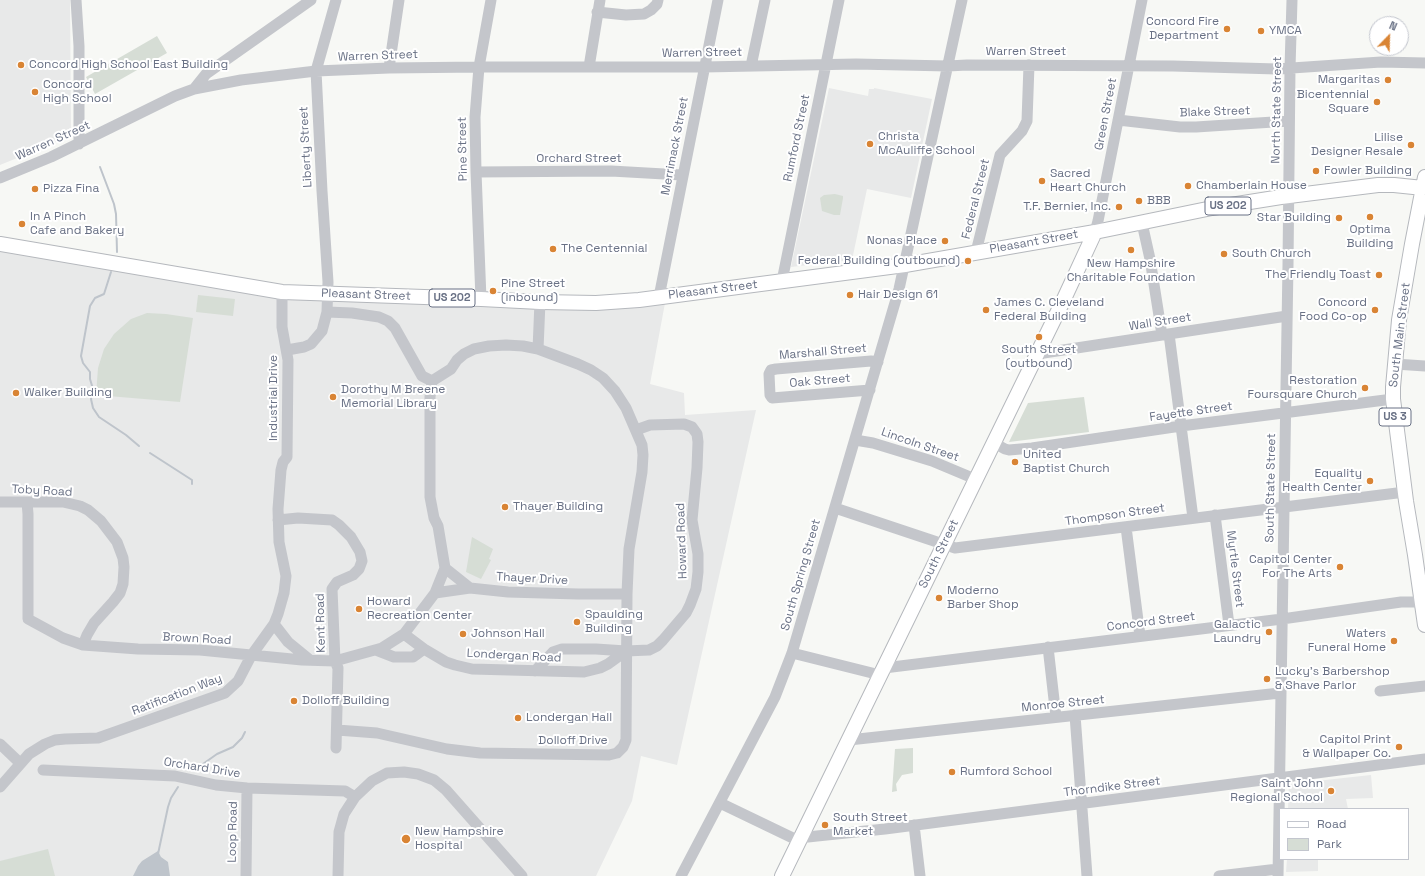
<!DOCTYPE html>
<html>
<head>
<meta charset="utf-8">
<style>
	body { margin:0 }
	#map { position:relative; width:1425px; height:876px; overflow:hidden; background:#f7f8f5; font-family:"Space Grotesk",sans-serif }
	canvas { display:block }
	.legend { position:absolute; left:1279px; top:808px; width:130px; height:52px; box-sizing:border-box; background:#fff; border:1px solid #c3c6ce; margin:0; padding:5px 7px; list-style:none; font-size:12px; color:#697185 }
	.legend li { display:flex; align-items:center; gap:8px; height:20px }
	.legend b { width:20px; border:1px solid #c3c6ce }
	.north { position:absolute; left:1369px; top:16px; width:40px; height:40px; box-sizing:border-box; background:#fff; border:1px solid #c3c6ce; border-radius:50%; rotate:23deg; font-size:11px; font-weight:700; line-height:16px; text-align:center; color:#697185 }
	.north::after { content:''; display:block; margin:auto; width:14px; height:18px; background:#d98434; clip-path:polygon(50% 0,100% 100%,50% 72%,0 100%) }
</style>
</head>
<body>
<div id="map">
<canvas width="1425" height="876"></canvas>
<ul class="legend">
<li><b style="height:5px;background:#fff"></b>Road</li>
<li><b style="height:11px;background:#d6ddd5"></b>Park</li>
</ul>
<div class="north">N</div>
</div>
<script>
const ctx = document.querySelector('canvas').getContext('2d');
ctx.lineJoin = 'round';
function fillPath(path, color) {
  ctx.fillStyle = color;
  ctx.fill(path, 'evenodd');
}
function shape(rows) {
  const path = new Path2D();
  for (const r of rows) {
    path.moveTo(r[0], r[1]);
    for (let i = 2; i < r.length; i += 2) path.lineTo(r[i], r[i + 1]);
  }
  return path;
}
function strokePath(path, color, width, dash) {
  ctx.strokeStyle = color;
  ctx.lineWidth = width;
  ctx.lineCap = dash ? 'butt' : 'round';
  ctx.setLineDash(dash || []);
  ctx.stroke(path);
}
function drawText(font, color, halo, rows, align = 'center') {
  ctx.font = font + ' "Space Grotesk",sans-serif';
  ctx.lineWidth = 4;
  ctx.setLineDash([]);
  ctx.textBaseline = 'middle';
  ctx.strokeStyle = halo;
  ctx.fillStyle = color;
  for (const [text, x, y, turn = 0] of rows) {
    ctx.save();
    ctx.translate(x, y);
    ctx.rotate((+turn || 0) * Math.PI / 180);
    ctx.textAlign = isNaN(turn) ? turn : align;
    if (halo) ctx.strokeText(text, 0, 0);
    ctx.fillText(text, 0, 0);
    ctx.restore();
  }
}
fillPath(shape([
	[0,0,70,0,71,136,0,165],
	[829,88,868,96,869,89,874,89,874,88,932,99,911,198,867,189,852,260,791,267],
	[0,248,207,284,665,303,650,384,684,393,685,415,756,410,677,765,641,756,632,801,596,876,0,876],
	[1371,775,1373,798,1346,799,1348,809,1288,809,1289,784],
	[1287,859,1318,859,1318,871,1286,872]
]), '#e8e9e9');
fillPath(shape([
	[157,36,167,53,95,94,86,77],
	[835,194,843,196,843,198,840,215,834,215,822,211,820,198,824,195],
	[198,295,235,299,233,316,196,312],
	[147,313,166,314,193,318,180,402,96,395,98,368,104,349,114,334,131,319],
	[1084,397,1089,432,1009,442,1028,403],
	[472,537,493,549,489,559,491,560,481,579,466,572],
	[913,748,913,773,902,775,896,784,897,791,892,792,895,749],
	[48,849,55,876,0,876,0,861]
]), '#d6ddd5');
fillPath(shape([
	[158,851,161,857,168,862,170,876,133,876,138,866,142,861]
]), '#bec4cb');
strokePath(shape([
	[100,167,114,204,116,214,117,252],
	[111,272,104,294,95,298,90,306,81,356,83,363,90,372,90,379,93,389,91,399,93,408,99,417,126,435,139,446],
	[150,453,192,480,192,484],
	[193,771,217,754,233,747,242,738,245,732],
	[158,854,168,807,171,798,178,787]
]), '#bec4cb', 2);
const major = shape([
	[1425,177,1412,244,1399,320,1393,387,1393,399,1406,501,1415,555,1425,625],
	[0,244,282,292,481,299,540,302,596,303,639,300,905,265,1095,232,1212,208,1281,197,1378,185,1394,185,1423,188],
	[782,876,1064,299,1095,232]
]);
strokePath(major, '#b5b8bd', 16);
strokePath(shape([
	[76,0,79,46,79,144],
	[597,12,626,15,644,14,651,10,657,4,658,0],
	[751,66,765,0],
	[589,67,600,0],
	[389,68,399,0],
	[194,89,206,74,311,0],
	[1118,120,1180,127,1196,127,1289,121],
	[476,172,611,171,682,175],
	[0,178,51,157,175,96,194,89,241,80,316,71,389,68,479,67,704,67,856,64,948,66,967,65,1173,66,1277,69,1381,62,1425,63],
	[1142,223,1150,259,1162,335],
	[1095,232,1098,221,1142,0],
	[976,252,1000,155,1022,131,1027,121,1029,65],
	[782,281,839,0],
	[659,297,718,0],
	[481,299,476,172,475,117,479,67,491,0],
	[327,312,352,313,379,317,388,321,395,328,422,376,432,381],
	[1169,334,1193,518],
	[538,349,540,302],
	[287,350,304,347,311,344,322,331,327,312,328,282,322,191,316,71,336,0],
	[1037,354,1287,316],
	[1395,364,1425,366],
	[432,381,430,397,430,497,434,518,438,526,445,568,470,588],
	[870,390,772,398,770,395,769,374,771,370,776,369,871,361,878,362],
	[855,440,873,443,932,461,975,479],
	[994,443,1005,449,1009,450,1032,448,1181,426,1393,399],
	[0,502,63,502,80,506,88,510,101,521,117,542,123,558,124,567,123,584,120,593,113,602,94,623,87,635,83,645],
	[27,502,28,514,28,619,63,638,83,645,138,649,200,650,302,660,335,661,382,648,404,634,435,593,445,568],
	[835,508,955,548,1405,492],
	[1215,515,1229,625],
	[278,520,298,518,332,520,339,525,351,537,360,552,362,561,359,569,353,575,337,582,332,589,335,661,338,668,336,748],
	[1126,527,1140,636],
	[435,593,470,588,508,592,578,594,627,594],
	[274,624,288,642,310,660],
	[404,634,424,649,446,662,455,665,472,669,584,672,600,668,608,664,626,651],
	[1048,647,1056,717],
	[376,650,394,657,413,657,424,649],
	[792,653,880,675],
	[884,668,1282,619,1401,602,1421,602],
	[535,671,553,652,562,649,596,649,626,651,649,650,657,646,663,640,686,613,690,605,696,589,698,572,698,554,692,520,697,468,698,442,697,434,692,427,684,424,650,425,636,430],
	[1380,691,1425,686],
	[1075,715,1087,876],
	[337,730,377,733,447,749,480,753,609,755,617,753,623,747,626,740,627,594,629,549,642,472,643,455,642,445,626,408,615,391,603,378,591,370,578,364,538,349,523,346,506,345,489,346,474,349,464,354,457,360,451,369,432,381],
	[849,740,1280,693],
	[0,744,20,763],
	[43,770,175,776,216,785,247,788,345,791,355,797],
	[0,787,29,754,45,744,55,740,65,739,98,738,225,693,238,681,251,656,274,624,278,614,284,593,286,576,279,542,278,509,281,470,283,462,287,457,288,360,282,327,282,292],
	[720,803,799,841],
	[914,825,920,876],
	[802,834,808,837,817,836,885,829,1425,759],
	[246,876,247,788],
	[338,876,339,832,344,814,355,797,372,781,387,773,404,772,418,774,434,780,446,790,522,876],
	[681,876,775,697,792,653,899,289,962,0],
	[1219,876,1278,869],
	[1278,876,1288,265,1290,68,1292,0]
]), '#c4c6cb', 11);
strokePath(major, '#fff', 14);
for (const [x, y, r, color] of [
	[1227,29,4,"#d98434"],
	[1261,31,4,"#d98434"],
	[21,65,4,"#d98434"],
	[1388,80,4,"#d98434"],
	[35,92,4,"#d98434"],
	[1377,102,4,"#d98434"],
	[870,144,4,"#d98434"],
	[1411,145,4,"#d98434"],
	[1316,171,4,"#d98434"],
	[1042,181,4,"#d98434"],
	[1188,186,4,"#d98434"],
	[35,189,4,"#d98434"],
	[1139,201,4,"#d98434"],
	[1119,207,4,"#d98434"],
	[1370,217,4,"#d98434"],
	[1339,218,4,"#d98434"],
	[22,224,4,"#d98434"],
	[945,241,4,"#d98434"],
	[553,249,4,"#d98434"],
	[1131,250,4,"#d98434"],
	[1224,254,4,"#d98434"],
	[968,261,4,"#d98434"],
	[1379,275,4,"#d98434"],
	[493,291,4,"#d98434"],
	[850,295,4,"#d98434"],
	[986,310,4,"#d98434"],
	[1375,310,4,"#d98434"],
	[1039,337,4,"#d98434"],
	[1365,388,4,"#d98434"],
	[16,393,4,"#d98434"],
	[333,397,4,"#d98434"],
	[1015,462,4,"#d98434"],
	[1370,481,4,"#d98434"],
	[505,507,4,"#d98434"],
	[1340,567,4,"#d98434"],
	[939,598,4,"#d98434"],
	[359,609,4,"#d98434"],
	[577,622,4,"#d98434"],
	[1269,632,4,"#d98434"],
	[463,634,4,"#d98434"],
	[1394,641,4,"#d98434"],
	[1267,679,4,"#d98434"],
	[294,701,4,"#d98434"],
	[518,718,4,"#d98434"],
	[1399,747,4,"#d98434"],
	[952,772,4,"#d98434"],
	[1331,791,4,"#d98434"],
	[825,825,4,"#d98434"],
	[406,839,5,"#d98434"]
]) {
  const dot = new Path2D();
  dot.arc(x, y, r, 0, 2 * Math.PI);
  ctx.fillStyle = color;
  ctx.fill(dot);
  strokePath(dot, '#fff', 1.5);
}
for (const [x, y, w] of [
	[1228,206,46],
	[452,298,46],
	[1395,417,32]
]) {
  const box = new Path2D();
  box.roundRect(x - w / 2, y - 9, w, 18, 3);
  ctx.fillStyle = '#fff';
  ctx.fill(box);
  strokePath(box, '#697185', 1);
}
drawText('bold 11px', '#697185', null, [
	["US 202",1228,206],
	["US 202",452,298],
	["US 3",1395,417]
]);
drawText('12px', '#697185', '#fff', [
	["Concord Fire",1219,22,"right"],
	["Department",1219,36,"right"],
	["YMCA",1269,31],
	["Concord High School East Building",29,65],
	["Margaritas",1380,80,"right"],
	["Concord",43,85],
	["High School",43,99],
	["Bicentennial",1369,95,"right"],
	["Square",1369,109,"right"],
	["Christa",878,137],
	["McAuliffe School",878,151],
	["Lilise",1403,138,"right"],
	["Designer Resale",1403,152,"right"],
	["Fowler Building",1324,171],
	["Sacred",1050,174],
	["Heart Church",1050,188],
	["Chamberlain House",1196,186],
	["Pizza Fina",43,189],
	["BBB",1147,201],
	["T.F. Bernier, Inc.",1111,207,"right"],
	["In A Pinch",30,217],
	["Cafe and Bakery",30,231],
	["Star Building",1331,218,"right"],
	["Optima",1370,230,"center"],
	["Building",1370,244,"center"],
	["Nonas Place",937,241,"right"],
	["The Centennial",561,249],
	["South Church",1232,254],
	["Federal Building (outbound)",960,261,"right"],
	["New Hampshire",1131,264,"center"],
	["Charitable Foundation",1131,278,"center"],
	["The Friendly Toast",1371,275,"right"],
	["Pine Street",501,284],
	["(inbound)",501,298],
	["Hair Design 61",858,295],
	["James C. Cleveland",994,303],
	["Federal Building",994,317],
	["Concord",1367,303,"right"],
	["Food Co-op",1367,317,"right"],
	["South Street",1039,350,"center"],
	["(outbound)",1039,364,"center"],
	["Restoration",1357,381,"right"],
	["Foursquare Church",1357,395,"right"],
	["Dorothy M Breene",341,390],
	["Memorial Library",341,404],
	["Walker Building",24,393],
	["United",1023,455],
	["Baptist Church",1023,469],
	["Equality",1362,474,"right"],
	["Health Center",1362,488,"right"],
	["Thayer Building",513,507],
	["Capitol Center",1332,560,"right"],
	["For The Arts",1332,574,"right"],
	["Moderno",947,591],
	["Barber Shop",947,605],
	["Howard",367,602],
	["Recreation Center",367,616],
	["Spaulding",585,615],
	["Building",585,629],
	["Galactic",1261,625,"right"],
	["Laundry",1261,639,"right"],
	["Johnson Hall",471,634],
	["Waters",1386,634,"right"],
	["Funeral Home",1386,648,"right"],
	["Lucky's Barbershop",1275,672],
	["& Shave Parlor",1275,686],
	["Dolloff Building",302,701],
	["Londergan Hall",526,718],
	["Capitol Print",1391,740,"right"],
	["& Wallpaper Co.",1391,754,"right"],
	["Rumford School",960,772],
	["Saint John",1323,784,"right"],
	["Regional School",1323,798,"right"],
	["South Street",833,818],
	["Market",833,832],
	["New Hampshire",415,832],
	["Hospital",415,846]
], 'left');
drawText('12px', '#697185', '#fff', [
	["Warren Street",1026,52],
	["Warren Street",702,53,-1],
	["Warren Street",378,56,-2],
	["North State Street",1277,110,-89],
	["Blake Street",1215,112,-2],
	["Green Street",1106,114,-79],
	["Rumford Street",797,138,-78],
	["Warren Street",53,141,-24],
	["Merrimack Street",675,146,-79],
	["Liberty Street",306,147,-93],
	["Pine Street",463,149,-91],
	["Orchard Street",579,159],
	["Federal Street",976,199,-76],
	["Pleasant Street",1034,242,-10],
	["Pleasant Street",713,290,-7],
	["Pleasant Street",366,295,2],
	["Wall Street",1160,322,-9],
	["South Main Street",1400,335,-83],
	["Marshall Street",823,352,-5],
	["Oak Street",820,381,-5],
	["Industrial Drive",274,398,-90],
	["Fayette Street",1191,412,-8],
	["Lincoln Street",920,445,19],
	["South State Street",1271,488,-89],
	["Toby Road",42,491,3],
	["Thompson Street",1115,515,-8],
	["Howard Road",682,541,-92],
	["South Street",939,554,-64],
	["Myrtle Street",1235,569,83],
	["South Spring Street",801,575,-74],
	["Thayer Drive",532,579,3],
	["Concord Street",1151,622,-7],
	["Kent Road",321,623,-91],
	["Brown Road",197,639,3],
	["Londergan Road",514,656,3],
	["Ratification Way",177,695,-21],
	["Monroe Street",1063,704,-6],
	["Dolloff Drive",573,741],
	["Orchard Drive",202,768,9],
	["Thorndike Street",1112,787,-7],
	["Loop Road",233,832,-89]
]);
</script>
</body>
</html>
